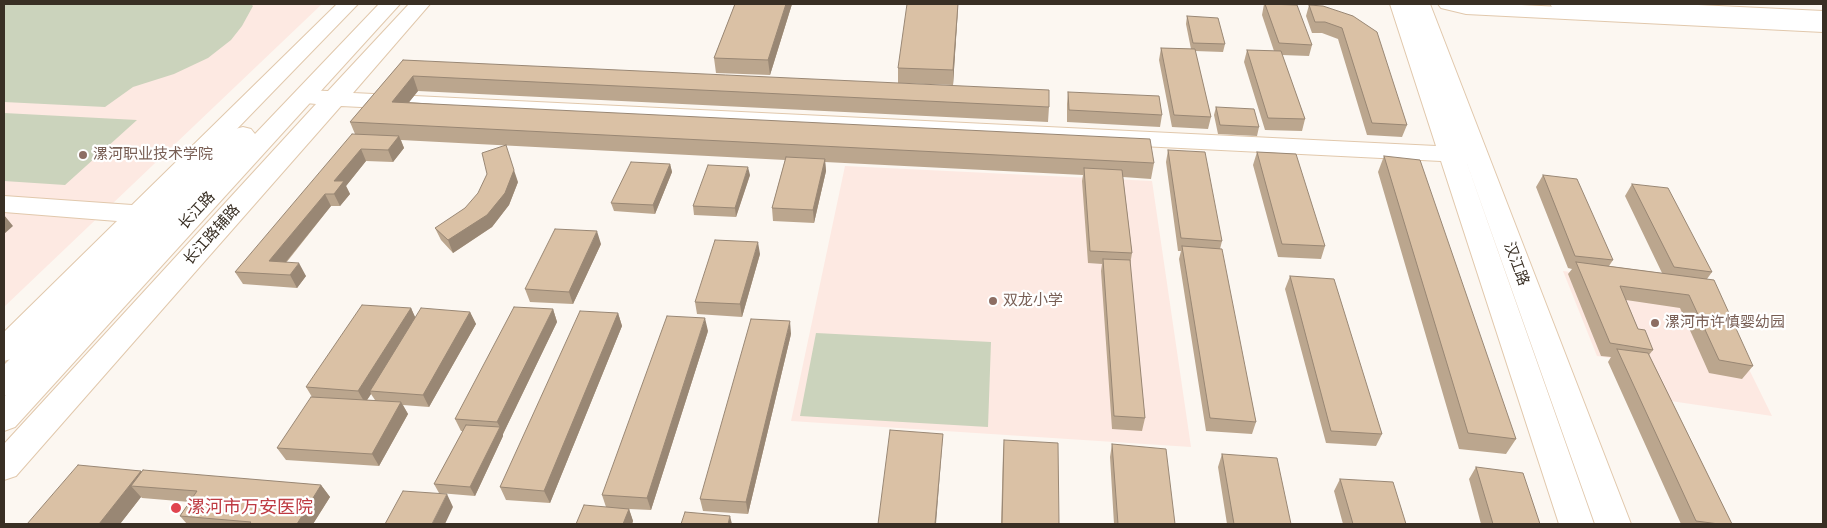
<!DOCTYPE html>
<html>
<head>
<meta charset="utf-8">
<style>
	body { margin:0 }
	#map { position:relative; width:1827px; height:528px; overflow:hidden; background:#fcf7f1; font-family:"Fira Sans Condensed",sans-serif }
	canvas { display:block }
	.frame { position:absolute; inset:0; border:5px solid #392f24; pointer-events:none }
</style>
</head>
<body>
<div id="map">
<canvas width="1827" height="528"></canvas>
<div class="frame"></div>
</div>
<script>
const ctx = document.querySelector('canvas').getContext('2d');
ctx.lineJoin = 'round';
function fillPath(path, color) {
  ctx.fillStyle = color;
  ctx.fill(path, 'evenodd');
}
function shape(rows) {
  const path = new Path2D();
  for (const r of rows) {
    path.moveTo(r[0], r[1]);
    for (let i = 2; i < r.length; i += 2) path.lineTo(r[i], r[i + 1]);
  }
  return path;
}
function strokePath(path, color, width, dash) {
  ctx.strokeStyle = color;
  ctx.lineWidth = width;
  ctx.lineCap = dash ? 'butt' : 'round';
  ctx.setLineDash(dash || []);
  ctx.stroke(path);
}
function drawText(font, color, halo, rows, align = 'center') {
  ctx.font = font + ' "Fira Sans Condensed","Noto Sans SC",sans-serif';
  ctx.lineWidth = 4.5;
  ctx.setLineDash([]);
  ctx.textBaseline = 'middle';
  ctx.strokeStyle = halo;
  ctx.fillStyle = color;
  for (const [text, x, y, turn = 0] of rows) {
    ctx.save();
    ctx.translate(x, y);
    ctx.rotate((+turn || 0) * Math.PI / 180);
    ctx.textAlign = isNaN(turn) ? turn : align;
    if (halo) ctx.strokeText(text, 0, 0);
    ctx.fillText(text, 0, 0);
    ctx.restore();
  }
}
fillPath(shape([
	[4,4,322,4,4,307],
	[845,166,1152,181,1191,447,791,421],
	[1563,271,1710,290,1772,416,1664,400,1649,364,1597,356]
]), '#fde9e2');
fillPath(shape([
	[4,4,251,4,253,6,242,26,231,40,208,58,174,74,133,87,105,107,4,102],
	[4,113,137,120,65,185,4,181],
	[816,333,991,342,988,427,800,416]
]), '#cbd3bc');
const minor = shape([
	[337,4,358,4,15,358,4,361,4,332,117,221,4,212,4,196,132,205,337,4],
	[409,4,430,4,353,93,1436,146,1390,4,1410,4,1463,152,1410,4,1430,4,1631,524,1595,524,1464,155,1594,524,1559,524,1441,161,341,106,16,476,4,480,4,444,316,104,296,102,293,97,296,92,304,90,328,91,409,4],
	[1438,4,1501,4,1823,20,1823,32,1466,14,1441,8,1438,4]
]);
const major = shape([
	[379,4,400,4,15,427,4,431,4,397,6,395,4,396,4,365,235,129,243,127,251,129,255,134,379,4],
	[1550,4,1677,4,1823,11,1823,23,1560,10,1553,8,1550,4]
]);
strokePath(minor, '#e1c8ac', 2);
strokePath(major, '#e1c8ac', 2);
fillPath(minor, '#fff');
fillPath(major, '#fff');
fillPath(shape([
	[735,4,792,4,770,75,716,73,714,58],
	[958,4,953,85,898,83,898,68],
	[1264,4,1312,45,1309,56,1282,55,1305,119,1302,131,1265,130,1244,62,1247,50,1274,51,1262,15],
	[1309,5,1353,16,1407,125,1402,137,1367,135,1338,39,1322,33,1312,33,1306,16],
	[1187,16,1225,44,1223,52,1195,51,1211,117,1208,129,1172,127,1159,60,1161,48,1191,49,1186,24],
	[403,60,1049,107,1048,122,418,91,409,102,1154,163,1151,179,1123,177,1132,253,1130,265,1145,418,1142,431,1112,429,1101,271,1102,264,1088,263,1082,181,1083,175,825,162,826,171,814,223,773,221,772,208,785,160,401,140,404,148,393,162,366,161,346,186,350,194,340,206,331,206,286,263,306,276,297,288,243,284,235,272,355,134,350,122],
	[1068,92,1162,115,1160,127,1067,122,1067,104],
	[1216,107,1259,127,1257,136,1218,134,1214,115],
	[1168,150,1222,241,1220,249,1256,422,1252,434,1206,431,1179,259,1181,251,1178,251,1166,162],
	[1257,152,1325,246,1321,259,1278,257,1253,165],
	[1384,156,1516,439,1506,454,1459,449,1378,172],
	[670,164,672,172,655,214,614,211,611,203],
	[750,175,736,217,694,215,693,206],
	[1543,175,1613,260,1609,266,1662,273,1625,196,1632,184,1712,272,1707,279,1753,366,1742,379,1709,373,1680,308,1626,300,1638,329,1653,350,1649,355,1732,524,1681,524,1608,362,1611,357,1601,356,1568,274,1572,269,1568,268,1536,187],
	[518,182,509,205,492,227,453,253,441,240,435,228],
	[601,244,573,304,530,302,525,289],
	[760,254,742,317,697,314,695,302],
	[1290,276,1382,434,1376,446,1326,443,1285,289],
	[411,308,415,318,470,312,476,324,429,407,403,405,408,414,379,466,286,460,277,448,312,397,306,387],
	[371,394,375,400,367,400],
	[553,309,557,322,503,434,503,436,475,496,439,493,434,484,463,431,461,431,455,419],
	[618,313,622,326,550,503,506,500,500,487],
	[708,331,651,510,629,509,633,521,632,524,576,524,606,507,602,495],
	[791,334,748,514,703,511,700,499],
	[1004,440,1059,524,1001,524,1003,452],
	[1112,444,1175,524,1114,524,1110,457],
	[1222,454,1291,524,1227,524,1218,467],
	[1476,467,1540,524,1481,524,1469,479],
	[141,471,142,471,321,485,330,497,313,524,187,524,180,516,190,502,142,498,141,497,120,524,27,524],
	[1340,479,1406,524,1343,524,1334,491]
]), '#bba68e');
fillPath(shape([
	[786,4,792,4,770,75,768,60],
	[958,4,958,9,953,85,953,70],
	[413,76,418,91,398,116,392,102],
	[399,136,404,148,393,162,388,150],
	[361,149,366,161,346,186,350,194,340,206,334,194,334,181],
	[825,159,826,171,814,223,813,210],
	[670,164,672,172,655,214,653,205],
	[748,167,750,175,736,217,735,208],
	[514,170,518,182,509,205,492,227,453,253,448,240],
	[325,194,331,206,276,274,269,261],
	[4,215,13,226,4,234],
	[597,231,601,244,573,304,569,292],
	[758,242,760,254,742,317,740,304],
	[299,263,306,276,297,288,290,275],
	[411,308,417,321,370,391,371,394,365,403,358,391],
	[553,309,557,322,503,434,503,436,475,496,470,487,500,427,497,422],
	[470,312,476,324,429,407,423,395],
	[618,313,622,326,550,503,544,491],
	[705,318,708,331,651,510,647,498],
	[790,321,791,334,748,514,746,502],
	[401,402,408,414,379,466,372,454],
	[943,434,936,524,935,524],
	[141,471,152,483,131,486,141,497,120,524,99,524],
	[321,485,330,497,313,524,297,524],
	[447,494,453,507,445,524,432,524],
	[629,509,633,521,632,524,623,524],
	[730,516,732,524,728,524]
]), '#998774');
const building = shape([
	[735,4,786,4,768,60,714,58,735,4],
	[907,4,958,4,953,70,898,68,907,4],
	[1265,4,1297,5,1312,45,1279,43,1265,4],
	[1309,5,1323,6,1353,16,1377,32,1407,125,1372,123,1342,28,1325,22,1315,22,1309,5],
	[1187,16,1218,18,1225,44,1193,43,1187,16],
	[1161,48,1195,49,1211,117,1174,115,1161,48],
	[1247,50,1281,51,1305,119,1268,118,1247,50],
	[403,60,1049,90,1049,107,413,76,392,102,1150,139,1154,163,350,122,403,60],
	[1068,92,1159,96,1162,115,1069,110,1068,92],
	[1216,107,1254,109,1259,127,1220,125,1216,107],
	[352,134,399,136,388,150,361,149,334,181,344,181,334,194,325,194,269,261,299,263,290,275,235,272,352,134],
	[506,145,514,170,505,193,487,215,448,240,435,228,465,208,478,193,487,174,482,153,506,145],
	[1168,150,1205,152,1222,241,1181,238,1168,150],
	[1257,152,1296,154,1325,246,1282,244,1257,152],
	[1384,156,1420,160,1516,439,1468,433,1384,156],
	[786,157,825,159,813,210,772,208,786,157],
	[631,162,670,164,653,205,611,203,631,162],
	[708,165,748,167,735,208,693,206,708,165],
	[1084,168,1122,170,1132,253,1090,251,1084,168],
	[1543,175,1577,179,1613,260,1575,256,1543,175],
	[1632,184,1668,188,1712,272,1674,267,1632,184],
	[555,229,597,231,569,292,525,289,555,229],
	[715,240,758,242,740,304,695,302,715,240],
	[1182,246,1222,249,1256,422,1210,418,1182,246],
	[1103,259,1130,260,1145,418,1114,416,1103,259],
	[1576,262,1714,280,1753,366,1719,360,1689,295,1620,286,1638,329,1645,330,1653,350,1610,343,1576,262],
	[1290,276,1334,279,1382,434,1331,431,1290,276],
	[362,305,411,308,358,391,306,387,362,305],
	[514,307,553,309,497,422,455,419,514,307],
	[421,308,470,312,423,395,370,391,421,308],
	[580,311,618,313,544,491,500,487,580,311],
	[667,316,705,318,647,498,602,495,667,316],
	[751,319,790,321,746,502,700,499,751,319],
	[1617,349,1648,353,1732,524,1719,524,1696,521,1617,349],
	[311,397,401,402,372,454,277,448,311,397],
	[466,425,500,427,470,487,434,484,466,425],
	[890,430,943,434,935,524,878,524,890,430],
	[1004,440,1058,443,1059,524,1002,524,1004,440],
	[1112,444,1166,449,1175,524,1118,524,1112,444],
	[1222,454,1277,458,1291,524,1234,524,1222,454],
	[78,465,141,471,99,524,27,524,78,465],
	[1476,467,1523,473,1540,524,1493,524,1476,467],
	[143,470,321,485,297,524,249,524,251,522,180,516,197,491,131,486,143,470],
	[1340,479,1393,482,1406,524,1353,524,1340,479],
	[403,491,447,494,432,524,385,524,403,491],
	[584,505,629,509,623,524,576,524,584,505],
	[685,512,730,516,728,524,681,524,685,512]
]);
fillPath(building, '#dac1a5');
strokePath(building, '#998774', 1);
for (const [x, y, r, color] of [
	[83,155,5,"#8d6e63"],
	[993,301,5,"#8d6e63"],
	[1655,323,5,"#8d6e63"],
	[176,508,6,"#e0444e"]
]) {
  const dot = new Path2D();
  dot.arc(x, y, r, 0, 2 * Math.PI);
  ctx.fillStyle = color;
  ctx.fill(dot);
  strokePath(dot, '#fff', 2);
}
drawText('15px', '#785e54', '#fff', [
	["漯河职业技术学院",93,155],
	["双龙小学",1003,301],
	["漯河市许慎婴幼园",1665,323]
], 'left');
drawText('15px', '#392f24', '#fff', [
	["长江路",197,211,-47],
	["长江路辅路",212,235,-48],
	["汉江路",1516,264,70]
]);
drawText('18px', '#be3a42', '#fff', [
	["漯河市万安医院",187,508]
], 'left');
</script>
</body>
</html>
